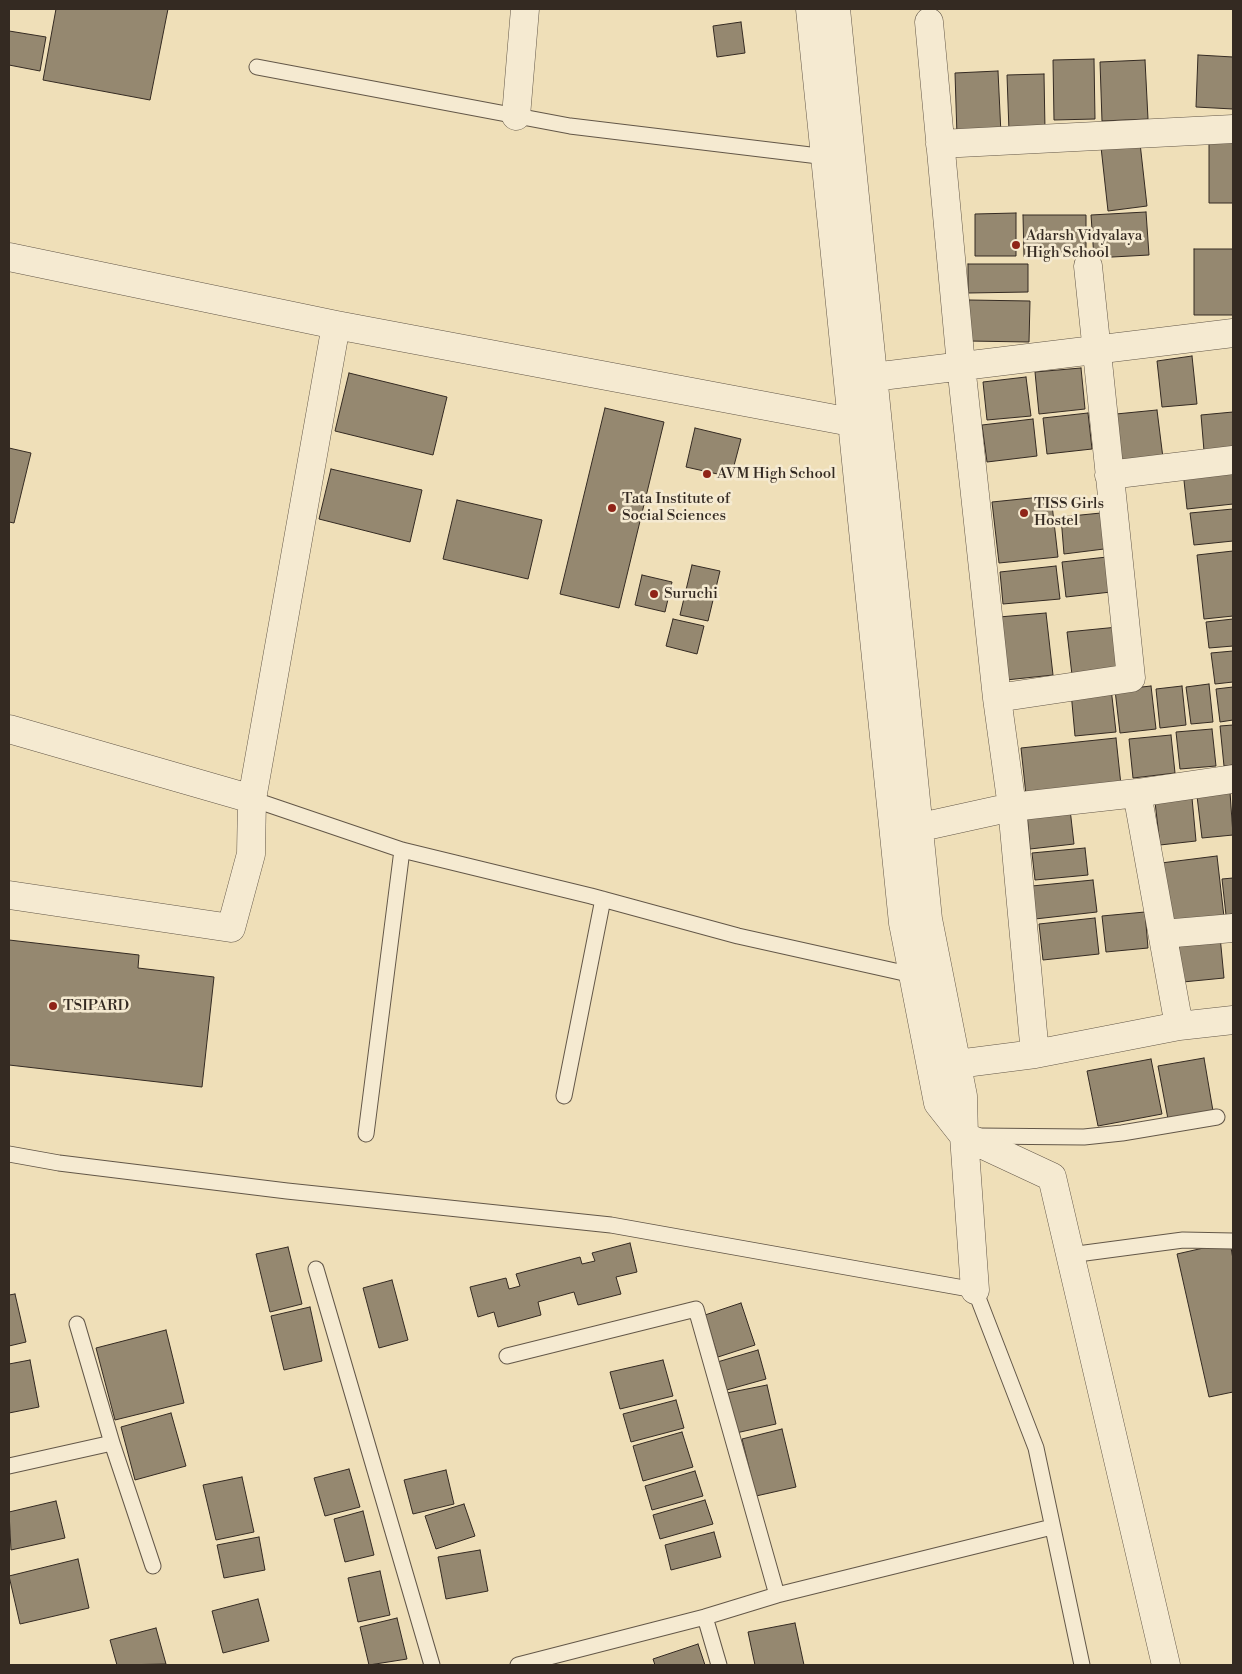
<!DOCTYPE html>
<html>
<head>
<meta charset="utf-8">
<style>
	body { margin:0 }
	#map { position:relative; width:1242px; height:1674px; overflow:hidden; background:#efdfb8; font-family:"Libre Bodoni",serif }
	canvas { display:block }
	.frame { position:absolute; inset:0; border:10px solid #342a22; pointer-events:none }
</style>
</head>
<body>
<div id="map">
<canvas width="1242" height="1674"></canvas>
<div class="frame"></div>
</div>
<script>
const ctx = document.querySelector('canvas').getContext('2d');
ctx.lineJoin = 'round';
function fillPath(path, color) {
  ctx.fillStyle = color;
  ctx.fill(path, 'evenodd');
}
function shape(rows) {
  const path = new Path2D();
  for (const r of rows) {
    path.moveTo(r[0], r[1]);
    for (let i = 2; i < r.length; i += 2) path.lineTo(r[i], r[i + 1]);
  }
  return path;
}
function strokePath(path, color, width, dash) {
  ctx.strokeStyle = color;
  ctx.lineWidth = width;
  ctx.lineCap = dash ? 'butt' : 'round';
  ctx.setLineDash(dash || []);
  ctx.stroke(path);
}
function drawText(font, color, halo, rows, align = 'center') {
  ctx.font = font + ' "Libre Bodoni",serif';
  ctx.lineWidth = 5;
  ctx.setLineDash([]);
  ctx.textBaseline = 'middle';
  ctx.strokeStyle = halo;
  ctx.fillStyle = color;
  for (const [text, x, y, turn = 0] of rows) {
    ctx.save();
    ctx.translate(x, y);
    ctx.rotate((+turn || 0) * Math.PI / 180);
    ctx.textAlign = isNaN(turn) ? turn : align;
    if (halo) ctx.strokeText(text, 0, 0);
    ctx.fillText(text, 0, 0);
    ctx.restore();
  }
}
const building = shape([
	[56,9,168,9,150,100,43,80,56,9],
	[741,22,745,53,717,57,713,26,741,22],
	[9,31,46,37,40,71,9,65,9,31],
	[1198,55,1233,57,1233,109,1196,107,1198,55],
	[1094,59,1095,119,1054,120,1053,60,1094,59],
	[1145,60,1148,119,1102,121,1100,62,1145,60],
	[998,71,1001,134,957,136,955,73,998,71],
	[1044,74,1045,130,1009,131,1007,75,1044,74],
	[1209,134,1233,134,1233,203,1209,203,1209,134],
	[1140,143,1147,206,1108,211,1101,147,1140,143],
	[1146,212,1149,255,1094,258,1091,215,1146,212],
	[1016,213,1016,256,975,256,975,214,1016,213],
	[1023,215,1086,215,1086,256,1024,257,1023,215],
	[1194,249,1233,249,1233,315,1194,315,1194,249],
	[968,264,1028,264,1028,292,968,293,968,264],
	[969,300,1030,301,1029,342,968,341,969,300],
	[1192,356,1197,404,1162,407,1157,361,1192,356],
	[1081,368,1085,409,1039,414,1035,372,1081,368],
	[349,373,447,397,433,455,335,431,349,373],
	[1026,377,1031,416,987,420,983,382,1026,377],
	[605,408,664,422,619,608,560,594,605,408],
	[1157,410,1163,458,1121,463,1116,414,1157,410],
	[1233,412,1233,448,1204,451,1201,415,1233,412],
	[1088,413,1092,449,1047,454,1043,418,1088,413],
	[1033,419,1037,456,987,462,982,425,1033,419],
	[695,428,741,439,731,477,686,467,695,428],
	[9,448,31,453,14,523,9,522,9,448],
	[1233,466,1233,504,1187,509,1183,471,1233,466],
	[331,469,422,490,410,542,319,519,331,469],
	[1051,496,1058,557,999,563,992,502,1051,496],
	[457,500,542,520,528,579,443,559,457,500],
	[1233,509,1233,541,1194,545,1190,513,1233,509],
	[1101,513,1104,549,1064,554,1061,517,1101,513],
	[1233,551,1233,616,1204,619,1197,555,1233,551],
	[1107,557,1111,592,1066,597,1062,562,1107,557],
	[692,565,720,571,708,621,680,615,692,565],
	[1056,566,1060,599,1003,604,1000,572,1056,566],
	[642,575,672,582,665,612,635,605,642,575],
	[1046,613,1053,675,1006,680,999,617,1046,613],
	[673,619,704,626,697,654,666,646,673,619],
	[1233,619,1233,646,1209,648,1206,622,1233,619],
	[1118,627,1123,669,1072,675,1067,632,1118,627],
	[1233,651,1233,682,1215,684,1211,653,1233,651],
	[1209,684,1213,722,1191,724,1186,687,1209,684],
	[1151,686,1156,729,1120,733,1115,690,1151,686],
	[1182,686,1186,725,1160,728,1156,689,1182,686],
	[1233,687,1233,720,1220,722,1216,689,1233,687],
	[1111,688,1116,732,1075,736,1071,692,1111,688],
	[1233,725,1233,765,1224,766,1220,726,1233,725],
	[1212,729,1216,766,1180,769,1176,732,1212,729],
	[1171,735,1175,773,1133,778,1129,739,1171,735],
	[1116,738,1121,785,1026,795,1021,748,1116,738],
	[1230,792,1233,835,1202,838,1197,796,1230,792],
	[1192,798,1196,841,1160,845,1155,802,1192,798],
	[1070,809,1074,844,1030,849,1027,813,1070,809],
	[1085,848,1088,875,1035,880,1032,853,1085,848],
	[1217,856,1224,917,1168,923,1161,863,1217,856],
	[1233,878,1233,914,1226,915,1222,879,1233,878],
	[1093,880,1097,912,1035,919,1032,886,1093,880],
	[1145,912,1148,948,1106,952,1102,916,1145,912],
	[1095,918,1099,954,1043,960,1039,924,1095,918],
	[1220,936,1224,978,1183,982,1178,940,1220,936],
	[9,940,139,955,138,968,214,977,202,1087,9,1065,9,940],
	[1204,1058,1213,1111,1168,1119,1158,1066,1204,1058],
	[1151,1059,1162,1114,1098,1126,1087,1071,1151,1059],
	[1230,1242,1233,1259,1233,1392,1209,1397,1177,1254,1230,1242],
	[630,1243,637,1272,616,1277,621,1294,578,1305,574,1292,538,1302,541,1315,498,1327,494,1312,478,1317,470,1287,506,1278,509,1289,520,1286,516,1274,580,1257,582,1264,595,1261,592,1253,630,1243],
	[288,1247,302,1304,270,1312,256,1254,288,1247],
	[392,1280,408,1340,379,1348,363,1288,392,1280],
	[15,1294,26,1342,9,1346,9,1295,15,1294],
	[741,1303,755,1345,718,1357,705,1315,741,1303],
	[310,1307,322,1361,284,1370,271,1316,310,1307],
	[166,1330,184,1403,115,1420,96,1348,166,1330],
	[758,1350,766,1379,723,1391,714,1363,758,1350],
	[30,1360,39,1407,9,1413,9,1364,30,1360],
	[663,1360,673,1396,620,1409,610,1372,663,1360],
	[767,1385,776,1424,736,1433,727,1393,767,1385],
	[676,1400,684,1428,631,1442,623,1414,676,1400],
	[171,1413,186,1466,135,1480,121,1427,171,1413],
	[782,1429,796,1487,756,1496,742,1439,782,1429],
	[682,1432,693,1467,643,1481,633,1446,682,1432],
	[349,1469,360,1507,325,1516,314,1478,349,1469],
	[446,1470,454,1504,413,1514,404,1480,446,1470],
	[695,1471,703,1496,652,1510,645,1486,695,1471],
	[242,1477,254,1532,216,1540,203,1485,242,1477],
	[705,1500,713,1524,660,1539,653,1515,705,1500],
	[56,1501,65,1538,11,1550,9,1512,56,1501],
	[464,1504,475,1536,436,1549,425,1516,464,1504],
	[363,1511,374,1555,345,1562,334,1519,363,1511],
	[714,1532,721,1557,671,1570,665,1545,714,1532],
	[259,1537,265,1570,224,1578,217,1545,259,1537],
	[480,1550,488,1591,446,1599,438,1557,480,1550],
	[78,1559,89,1608,20,1624,9,1576,78,1559],
	[380,1571,390,1615,358,1622,348,1578,380,1571],
	[258,1599,269,1641,223,1653,212,1611,258,1599],
	[397,1618,407,1659,369,1665,360,1627,397,1618],
	[795,1623,804,1665,755,1665,748,1632,795,1623],
	[156,1628,166,1664,117,1665,110,1640,156,1628],
	[698,1644,705,1665,655,1665,653,1659,698,1644]
]);
fillPath(building, '#958870');
strokePath(building, '#342a22', 1);
const service = shape([
	[257,67,570,126,827,157],
	[252,799,402,850,591,896,738,936,913,975],
	[564,1096,603,899],
	[366,1134,402,850],
	[978,1136,1084,1137,1122,1133,1217,1117],
	[9,1154,59,1163,287,1191,611,1225,975,1290,1036,1448,1082,1665],
	[1070,1255,1183,1240,1233,1241],
	[316,1269,432,1665],
	[77,1324,112,1443],
	[507,1356,696,1309,777,1595],
	[9,1466,112,1443,153,1566],
	[705,1617,719,1665],
	[518,1665,705,1617,777,1595,1052,1527]
]);
const minor = shape([
	[810,9,903,923,938,1103,964,1136,1052,1177,1166,1665],
	[836,9,928,919,963,1096,964,1136,975,1290],
	[929,22,961,365,997,698,1012,807,1035,1054],
	[516,116,525,9],
	[940,144,1233,129],
	[9,257,336,325,851,422,869,420],
	[873,377,1233,333],
	[1109,475,1233,460],
	[997,698,1131,678,1088,266],
	[9,729,252,799],
	[1137,793,1179,1026],
	[903,831,1012,807,1137,793,1233,779],
	[9,895,231,928,251,854,252,799,336,325],
	[1163,934,1233,928],
	[957,1064,1035,1054,1179,1026,1233,1020]
]);
strokePath(service, '#635748', 17);
strokePath(minor, '#635748', 29);
strokePath(service, '#f5ead1', 15);
strokePath(minor, '#f5ead1', 28);
for (const [x, y, r, color] of [
	[1016,245,5,"#8f2418"],
	[707,474,5,"#8f2418"],
	[612,508,5,"#8f2418"],
	[1024,513,5,"#8f2418"],
	[654,594,5,"#8f2418"],
	[53,1006,5,"#8f2418"]
]) {
  const dot = new Path2D();
  dot.arc(x, y, r, 0, 2 * Math.PI);
  ctx.fillStyle = color;
  ctx.fill(dot);
  strokePath(dot, '#f5ead1', 2);
}
drawText('15px', '#342a22', '#f5ead1', [
	["Adarsh Vidyalaya",1026,236],
	["High School",1026,253],
	["AVM High School",717,474],
	["Tata Institute of",622,499],
	["Social Sciences",622,516],
	["TISS Girls",1034,504],
	["Hostel",1034,521],
	["Suruchi",664,594],
	["TSIPARD",63,1006]
], 'left');
</script>
</body>
</html>
